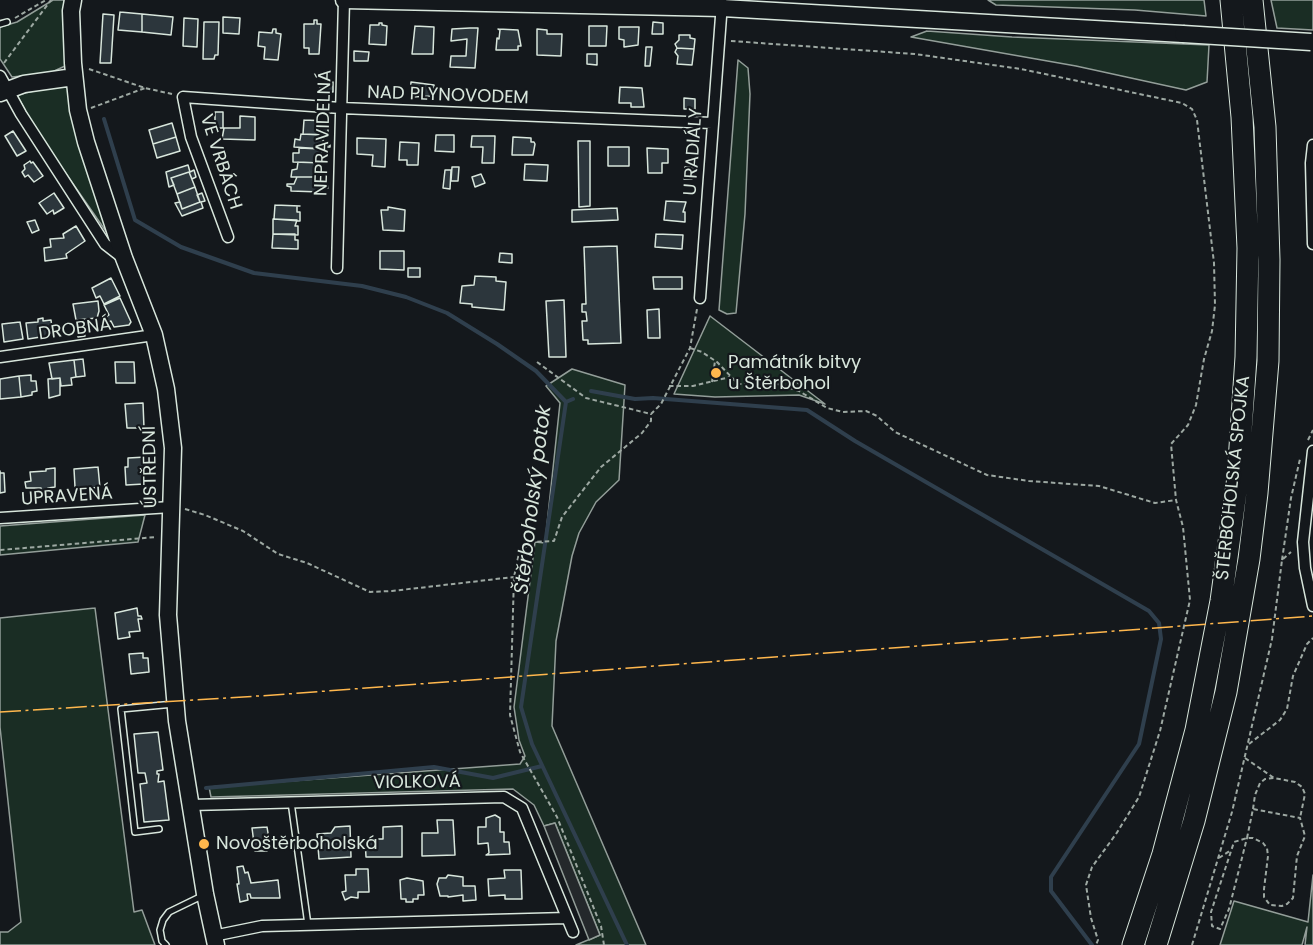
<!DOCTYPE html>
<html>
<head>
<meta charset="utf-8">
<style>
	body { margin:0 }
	canvas { display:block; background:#14181c }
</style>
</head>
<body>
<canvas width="1313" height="945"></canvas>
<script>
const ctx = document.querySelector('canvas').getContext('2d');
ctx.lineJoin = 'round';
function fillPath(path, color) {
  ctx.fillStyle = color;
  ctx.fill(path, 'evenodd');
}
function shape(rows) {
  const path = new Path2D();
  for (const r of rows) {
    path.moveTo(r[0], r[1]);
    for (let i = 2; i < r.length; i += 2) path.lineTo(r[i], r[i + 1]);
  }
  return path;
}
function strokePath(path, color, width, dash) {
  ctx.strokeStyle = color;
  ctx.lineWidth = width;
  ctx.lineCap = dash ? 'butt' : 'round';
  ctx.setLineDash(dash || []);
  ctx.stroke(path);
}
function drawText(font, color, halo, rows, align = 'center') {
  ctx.font = font + ' Poppins,sans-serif';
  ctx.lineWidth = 4.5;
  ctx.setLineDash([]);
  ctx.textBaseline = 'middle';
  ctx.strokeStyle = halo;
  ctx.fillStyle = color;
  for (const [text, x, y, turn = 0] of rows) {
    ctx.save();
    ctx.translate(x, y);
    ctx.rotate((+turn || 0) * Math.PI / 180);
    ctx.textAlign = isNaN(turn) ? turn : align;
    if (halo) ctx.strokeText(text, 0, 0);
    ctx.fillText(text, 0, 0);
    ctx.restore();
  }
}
const green = shape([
	[53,0,64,0,65,66,50,73,12,77,0,59,0,27,17,22,53,0],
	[988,0,1204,0,1206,16,1135,10,996,5,988,0],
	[1271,0,1313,0,1313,30,1277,28,1271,0],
	[927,31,1012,37,1209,45,1207,82,1186,90,1076,66,911,37,927,31],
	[738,60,748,68,750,94,745,214,736,313,727,314,719,310,738,60],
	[67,83,112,240,37,132,17,95,67,83],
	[710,316,825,404,799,395,715,397,674,394,710,316],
	[572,369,625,385,619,480,596,502,579,533,572,556,556,641,552,726,646,945,576,945,600,935,555,823,544,826,534,805,513,789,211,797,209,787,520,764,525,756,519,740,514,707,535,542,545,543,560,403,546,386,572,369],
	[145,515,138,542,0,555,0,526,145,515],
	[95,608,134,912,142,910,155,945,0,945,0,932,8,932,21,922,0,727,0,618,95,608],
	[1313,875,1313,945,1305,945,1307,927,1302,945,1220,945,1234,901,1308,922,1313,875]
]);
fillPath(green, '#1a2d24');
strokePath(green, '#939e99', 1.5);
const parking = shape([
	[555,823,600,935,589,940,544,826,555,823]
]);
fillPath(parking, '#24282b');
strokePath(parking, '#939e99', 1.5);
strokePath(shape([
	[104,119,135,220,181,247,254,273,362,286,406,297,447,313,497,344,536,371,566,402,521,707,532,744,627,945],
	[591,391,635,399,653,398,807,410,855,441,1149,611,1159,623,1161,639,1139,744,1051,877,1051,891,1092,945],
	[566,402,573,399],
	[206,788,434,767,493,778,542,766]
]), '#2f3f4d', 4);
const building = shape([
	[120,12,142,14,142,32,118,30,120,12],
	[103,14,114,15,111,63,100,63,103,14],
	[142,14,173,17,171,35,142,32,142,14],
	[223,17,240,18,239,34,223,33,223,17],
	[184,18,198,19,197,47,183,46,184,18],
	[314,20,317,20,317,24,321,24,319,54,309,54,309,48,304,48,304,24,314,24,314,20],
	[204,22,219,22,218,55,215,55,214,59,203,59,204,22],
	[653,22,663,23,663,34,652,34,653,22],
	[379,23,382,23,382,25,387,26,386,45,369,44,370,25,379,25,379,23],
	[415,26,434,27,433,54,412,54,415,26],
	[589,26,607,26,606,46,589,46,589,26],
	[619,27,639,27,638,45,624,47,624,40,619,39,619,27],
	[470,28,478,28,475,68,450,67,451,56,466,56,467,39,451,41,452,29,470,28],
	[273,29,276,29,276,33,281,34,278,60,264,59,265,47,258,46,259,32,272,33,273,29],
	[498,29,518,30,521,46,518,46,518,50,496,50,497,38,499,39,500,30,498,29],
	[537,29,547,30,547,34,562,34,561,56,537,55,537,29],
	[679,35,690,35,690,38,695,39,694,49,677,48,675,44,679,40,679,35],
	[646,47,652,47,650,66,645,66,646,47],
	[677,48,694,49,692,65,677,64,678,56,675,52,677,48],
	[354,51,369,52,368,61,354,61,354,51],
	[587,54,597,54,597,65,587,64,587,54],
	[320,82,333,82,333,92,320,91,320,82],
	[411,82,434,85,434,96,410,97,411,82],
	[620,87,642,88,644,107,631,107,631,103,619,103,620,87],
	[684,98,695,99,695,109,684,109,684,98],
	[215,112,223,112,223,128,215,128,215,112],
	[240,116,255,117,255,140,222,139,224,128,240,128,240,116],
	[304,120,328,121,328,135,303,134,304,120],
	[172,123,176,137,153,144,149,130,172,123],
	[13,131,26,151,17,156,5,136,13,131],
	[301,134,323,135,323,141,325,142,325,145,330,145,330,147,325,147,325,149,294,147,295,139,300,140,301,134],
	[436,135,454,135,454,152,435,151,436,135],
	[472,136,495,136,494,163,482,163,483,147,471,147,472,136],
	[176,137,180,151,157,158,153,144,176,137],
	[513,137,531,138,531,142,534,142,535,144,533,155,512,155,513,137],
	[357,138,386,139,385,167,372,166,373,155,357,154,357,138],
	[578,141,590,141,590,206,579,207,578,141],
	[400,142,419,143,418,165,407,165,407,160,399,160,400,142],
	[608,147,629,147,629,166,608,166,608,147],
	[299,148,322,149,321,155,324,155,324,163,293,162,293,153,299,153,299,148],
	[647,148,668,149,668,163,662,163,662,173,648,173,647,148],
	[30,161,31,163,33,162,43,176,34,182,28,175,25,177,22,172,25,169,24,165,30,161],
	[298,162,320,163,320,169,323,169,322,177,291,177,292,170,297,169,298,162],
	[525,164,548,165,547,181,524,180,525,164],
	[188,165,190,172,194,170,196,177,192,179,189,172,171,178,174,185,169,187,166,172,188,165],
	[452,167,459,167,458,181,451,181,452,167],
	[685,167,693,167,692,179,684,179,685,167],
	[445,170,451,170,450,189,443,188,445,170],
	[189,172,195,187,177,194,171,178,189,172],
	[481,174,485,183,475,187,472,177,481,174],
	[297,177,319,177,319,184,328,186,328,188,321,188,321,192,291,191,291,187,287,186,287,184,294,184,297,177],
	[195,187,200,202,182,209,177,194,195,187],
	[54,193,64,208,54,214,53,210,47,214,39,203,54,193],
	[202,193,205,201,201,202,203,208,182,216,175,203,180,202,182,209,200,202,197,195,202,193],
	[666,201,686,202,683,212,685,212,685,222,664,220,666,201],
	[275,205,300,206,297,206,297,212,300,212,300,221,274,219,275,205],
	[388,207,405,210,404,231,383,230,381,210,388,210,388,207],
	[617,208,618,220,572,222,572,210,617,208],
	[273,219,297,220,295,226,298,226,298,235,273,234,273,219],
	[35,220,39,230,32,233,27,222,35,220],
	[76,226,85,241,66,254,67,258,45,261,44,248,51,247,50,239,64,238,63,234,76,226],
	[273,234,295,234,295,240,298,240,298,249,272,248,273,234],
	[656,234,683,235,682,249,655,247,656,234],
	[617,246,621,343,588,344,588,340,583,340,582,321,587,321,586,312,582,312,582,304,586,304,584,247,617,246],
	[380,251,404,251,404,270,380,269,380,251],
	[500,253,512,254,512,263,499,262,500,253],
	[408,268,420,268,420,277,408,277,408,268],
	[475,276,496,277,496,281,506,282,504,310,472,307,472,304,460,303,462,286,474,285,475,276],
	[653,277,682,277,682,289,654,289,653,277],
	[111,278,120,296,104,304,100,296,96,298,92,288,111,278],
	[120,298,131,322,129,325,114,327,111,321,109,322,106,317,109,315,104,305,120,298],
	[564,300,566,357,549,357,546,301,564,300],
	[98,301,99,311,97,318,76,320,73,304,98,301],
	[659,309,660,338,648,338,647,310,659,309],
	[43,318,43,321,51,320,53,335,28,339,26,323,38,322,38,319,43,318],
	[20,322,23,339,4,342,2,324,20,322],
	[76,324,83,324,85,336,78,337,76,324],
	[83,359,85,376,76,377,74,360,83,359],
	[74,360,76,377,71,378,72,385,61,386,60,378,52,379,49,363,74,360],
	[115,362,134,362,135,383,116,383,115,362],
	[31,375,31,381,36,381,37,391,32,392,32,395,21,397,19,376,31,375],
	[19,376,21,397,0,399,0,379,19,376],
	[60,378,60,395,49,398,48,379,60,378],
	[143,403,144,428,127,428,125,404,143,403],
	[146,457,146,467,144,467,144,484,126,485,125,467,128,467,128,458,146,457],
	[98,467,100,488,75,487,74,469,98,467],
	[55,468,55,487,48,488,48,490,41,491,41,488,26,488,25,482,31,481,30,472,46,471,46,469,55,468],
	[0,471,0,473,4,473,5,492,0,493,0,471],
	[137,608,138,616,141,616,142,619,138,619,140,631,129,632,130,637,118,639,115,613,137,608],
	[143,653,143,658,148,658,149,672,131,674,129,654,143,653],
	[158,732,163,770,157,771,157,774,159,774,158,782,164,781,169,820,144,822,140,784,147,783,145,773,138,773,134,734,158,732],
	[495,815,500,818,500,832,504,832,504,842,509,842,510,854,486,855,489,853,488,843,478,844,478,827,486,827,486,818,495,815],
	[437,820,453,820,455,855,422,856,422,833,438,833,437,820],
	[350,826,351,857,319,859,317,834,331,833,335,827,350,826],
	[402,826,402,857,366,857,365,839,383,839,383,827,402,826],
	[267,827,269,839,268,844,266,844,267,851,255,851,252,828,267,827],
	[243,866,245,873,248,872,251,883,278,880,280,898,251,898,250,894,247,894,248,900,240,902,237,884,239,884,237,867,243,866],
	[356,869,368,869,369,892,358,892,358,898,351,897,345,900,342,892,346,891,345,875,356,875,356,869],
	[504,870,521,870,522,899,505,899,505,895,489,896,488,879,505,878,504,870],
	[448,875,463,877,463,886,475,886,476,900,463,901,463,895,448,897,448,896,440,896,437,884,439,878,446,878,448,875],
	[407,878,423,881,424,895,418,895,418,899,413,899,413,902,406,902,406,899,401,899,400,880,407,878]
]);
fillPath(building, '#2c363c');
strokePath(building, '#d8e6dc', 1.5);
const lane = shape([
	[0,24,7,22],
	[291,802,308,925],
	[159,829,135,832,121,709,174,704],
	[166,945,162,941,160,930,163,920,169,912,204,895]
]);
const street = shape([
	[0,76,21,114,105,244,123,258],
	[1313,145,1311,163,1313,244],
	[228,237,191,137,183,97,341,108,712,123],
	[337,268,344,0],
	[700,298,722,3],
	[0,357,154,335],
	[1313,451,1303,542,1305,568,1313,606],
	[0,518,171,507],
	[191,805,504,797,522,808,573,932],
	[213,936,262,926,567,918]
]);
const secondary = shape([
	[73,0,71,11,73,63,78,110,86,142,124,258,154,335,166,389,173,448,168,615,177,721,205,894,216,945],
	[344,0,722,8,1183,34],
	[0,93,24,84,74,77]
]);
const highway = shape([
	[1133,945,1163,854,1196,730,1221,601,1238,477,1246,357,1248,248,1242,117,1231,0],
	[1156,945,1194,821,1226,692,1249,559,1257,493,1268,361,1269,260,1265,127,1252,0]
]);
strokePath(lane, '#d8e6dc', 8);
strokePath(street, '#d8e6dc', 13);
strokePath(secondary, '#d8e6dc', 19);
strokePath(highway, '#d8e6dc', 23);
strokePath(shape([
	[15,18,46,0],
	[731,41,915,54,1021,69,1182,103,1192,109,1197,120,1214,263,1215,305,1212,331,1204,359,1196,405,1188,425,1171,444,1176,500,1183,527,1190,600,1160,731,1139,797,1116,834,1092,867,1086,885,1091,918,1098,940,1096,945],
	[4,63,51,0],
	[89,69,145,88,172,94],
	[91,108,145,88],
	[690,348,702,352,717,362,738,384,777,384,799,391,827,408,843,412,866,411,877,416,895,432,987,475,1029,481,1099,486,1155,503,1176,500],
	[537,362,586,398,651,414,661,404,690,348,697,309],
	[712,382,715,361],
	[669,386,693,386,730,377],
	[1308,440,1313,430],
	[185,509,205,515,243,531,278,554,307,563,370,592,392,591,514,577],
	[0,550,156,537],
	[1282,560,1291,498,1300,459],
	[1249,744,1280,720,1287,709,1293,676,1307,644,1313,638],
	[1245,758,1274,778],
	[1253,809,1255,795,1260,783,1265,779,1274,778,1295,782,1302,787,1305,794,1300,818],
	[1247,838,1253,809,1300,818,1305,836,1297,856,1293,898,1287,904,1282,906,1270,905,1264,897,1264,889,1268,856,1267,848,1263,843,1253,838,1247,838,1234,842,1211,912,1212,926,1220,929,1229,909,1247,838],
	[1219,858,1231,850],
	[604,945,601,926,557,817,520,752,510,715,514,577,519,553,531,542,554,541,562,517,601,467,642,433,651,421,651,414],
	[1192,945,1232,812,1272,639,1282,560,1291,552]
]), '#9da8a2', 2, [4.5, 3]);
strokePath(lane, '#14181c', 5);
strokePath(street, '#14181c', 10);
strokePath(secondary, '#14181c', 16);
strokePath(highway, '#14181c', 21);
const secondaryBridge = shape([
	[1183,34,1311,42]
]);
strokePath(secondaryBridge, '#d8e6dc', 19, []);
strokePath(secondaryBridge, '#14181c', 16);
strokePath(shape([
	[0,712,274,695,1313,616]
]), '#ffb74d', 1.5, [21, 4.5, 3, 4.5]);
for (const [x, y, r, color] of [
	[716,373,6,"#ffb74d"],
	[204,844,6,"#ffb74d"]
]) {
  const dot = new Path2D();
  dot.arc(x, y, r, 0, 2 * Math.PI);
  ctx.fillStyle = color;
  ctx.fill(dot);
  strokePath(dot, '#14181c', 2);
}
drawText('18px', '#d8e6dc', '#14181c', [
	["NAD PLYNOVODEM",448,96,2],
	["NEPRAVIDELNÁ",324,133,-88],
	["U RADIÁLY",694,152,-86],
	["VE VRBÁCH",220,162,72],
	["DROBNÁ",75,330,-8],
	["ÚSTŘEDNÍ",151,467,-91],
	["ŠTĚRBOHOLSKÁ SPOJKA",1234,478,-84],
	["UPRAVENÁ",67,497,-4],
	["VIOLKOVÁ",417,783,-1]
]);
drawText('18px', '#d8e6dc', '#14181c', [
	["Památník bitvy",728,363],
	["u Štěrbohol",728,384],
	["Novoštěrboholská",216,844]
], 'left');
drawText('italic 20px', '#d8e6dc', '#14181c', [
	["Štěrboholský potok",534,500,-83]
]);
</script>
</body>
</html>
